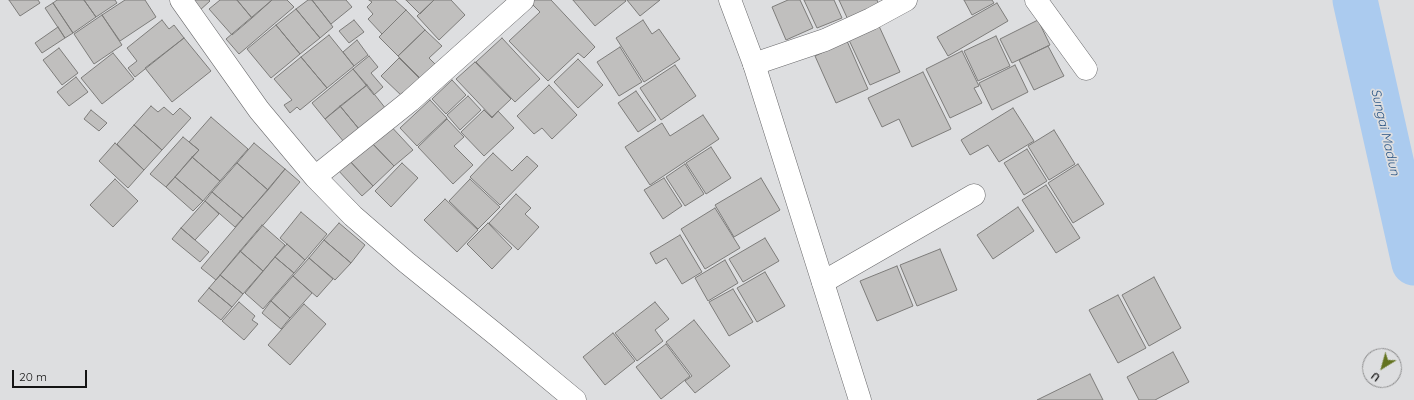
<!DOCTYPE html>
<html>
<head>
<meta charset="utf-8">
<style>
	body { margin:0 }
	#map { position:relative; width:1414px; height:400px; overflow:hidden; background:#dddee0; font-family:Quicksand,sans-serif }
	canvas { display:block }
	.north { position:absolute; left:1362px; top:348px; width:40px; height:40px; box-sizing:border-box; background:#dddee0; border:1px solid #8d8d8e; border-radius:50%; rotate:217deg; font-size:11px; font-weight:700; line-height:16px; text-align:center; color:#141414 }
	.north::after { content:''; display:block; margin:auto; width:14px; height:18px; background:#647421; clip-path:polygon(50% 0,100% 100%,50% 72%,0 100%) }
	.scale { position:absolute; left:12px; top:370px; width:75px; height:18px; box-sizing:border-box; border:2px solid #141414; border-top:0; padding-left:5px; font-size:12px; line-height:14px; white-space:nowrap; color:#141414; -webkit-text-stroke:3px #dddee0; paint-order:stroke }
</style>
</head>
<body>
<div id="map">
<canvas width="1414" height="400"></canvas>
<div class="north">U</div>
<div class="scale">20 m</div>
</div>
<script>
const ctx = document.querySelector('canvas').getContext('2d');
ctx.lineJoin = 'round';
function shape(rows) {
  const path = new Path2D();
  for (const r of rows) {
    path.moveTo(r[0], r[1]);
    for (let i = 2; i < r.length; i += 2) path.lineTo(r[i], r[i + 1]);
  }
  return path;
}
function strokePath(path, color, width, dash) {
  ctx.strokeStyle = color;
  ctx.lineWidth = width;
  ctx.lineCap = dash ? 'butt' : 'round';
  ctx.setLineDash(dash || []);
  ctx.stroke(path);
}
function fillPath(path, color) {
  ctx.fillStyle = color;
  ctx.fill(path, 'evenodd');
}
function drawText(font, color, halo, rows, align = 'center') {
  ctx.font = font + ' Quicksand,sans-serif';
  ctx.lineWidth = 3.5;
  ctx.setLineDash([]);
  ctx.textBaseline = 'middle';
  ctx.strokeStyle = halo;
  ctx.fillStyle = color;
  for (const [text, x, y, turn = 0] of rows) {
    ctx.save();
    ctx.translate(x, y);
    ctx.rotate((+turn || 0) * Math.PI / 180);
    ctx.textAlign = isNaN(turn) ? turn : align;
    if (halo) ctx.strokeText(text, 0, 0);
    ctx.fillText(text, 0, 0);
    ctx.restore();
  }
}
strokePath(shape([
	[1355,0,1414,263]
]), '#abcbef', 45);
const building = shape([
	[9,0,38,0,40,3,20,16,9,0],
	[57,0,84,0,96,17,73,33,53,3,57,0],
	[84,0,115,0,117,3,96,17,84,0],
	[125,0,145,0,156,17,120,41,102,15,125,0],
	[189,0,209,0,210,1,199,11,189,0],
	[220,0,237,0,252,18,232,35,209,9,220,0],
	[237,0,272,0,252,18,237,0],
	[272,0,287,0,294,7,239,54,226,39,272,0],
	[308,0,312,0,333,27,320,38,296,9,308,0],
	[312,0,346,0,352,7,331,24,312,0],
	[369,0,395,0,406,10,382,34,368,19,373,14,367,7,372,2,369,0],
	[406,0,434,0,420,14,406,0],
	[434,0,451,0,465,15,439,40,417,16,434,0],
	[530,0,551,0,595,47,584,58,578,53,548,81,509,41,540,12,529,1,530,0],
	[573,0,625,0,626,1,595,26,573,0],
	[627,0,660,0,640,16,627,0],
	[788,0,800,0,813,28,786,40,772,7,788,0],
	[804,0,834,0,842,18,817,28,804,0],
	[839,0,877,0,880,7,849,22,839,0],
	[964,0,992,0,994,3,972,15,964,0],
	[53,3,73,33,65,38,45,8,53,3],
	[997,3,1008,21,948,56,937,37,997,3],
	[296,9,320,38,300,54,276,25,296,9],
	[406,10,425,30,398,56,379,37,406,10],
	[102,15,122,45,94,64,74,34,102,15],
	[162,20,169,29,174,25,184,38,135,77,128,68,137,61,127,48,162,20],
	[354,20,364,32,349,43,339,31,354,20],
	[643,20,652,34,659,29,680,59,644,82,616,38,643,20],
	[1038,20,1050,45,1012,63,1000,39,1038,20],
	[276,25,300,54,271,78,247,49,276,25],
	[879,26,900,72,870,85,849,40,879,26],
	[58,27,65,38,42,53,35,43,58,27],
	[425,30,442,46,429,58,439,68,424,82,398,56,425,30],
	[329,35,354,66,327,88,301,57,329,35],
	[996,36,1010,66,978,81,964,51,996,36],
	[184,38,211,71,172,102,145,68,184,38],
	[502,38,540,79,515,102,476,62,502,38],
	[357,40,368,55,354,66,343,52,357,40],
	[847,41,868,89,836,103,815,56,847,41],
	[1048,46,1064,76,1034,90,1019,60,1048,46],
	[620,47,642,82,619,96,597,62,620,47],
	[59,48,78,73,62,85,43,60,59,48],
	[962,51,979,86,974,88,982,103,950,118,926,69,962,51],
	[113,53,134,79,102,104,81,78,113,53],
	[369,56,378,67,371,73,383,87,374,95,353,69,369,56],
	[301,57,327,88,300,110,297,107,290,113,284,105,292,100,274,79,301,57],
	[399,58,421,80,403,97,381,76,399,58],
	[578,59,603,85,578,108,554,82,578,59],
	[475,62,511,99,492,117,456,79,475,62],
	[675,65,696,96,661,120,640,88,675,65],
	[1015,65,1028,92,992,110,979,83,1015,65],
	[353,69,367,85,325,119,312,103,353,69],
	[923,72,951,129,912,147,899,119,882,127,868,98,923,72],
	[76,77,88,92,69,106,57,92,76,77],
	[452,80,466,95,446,114,432,99,452,80],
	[367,85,390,114,364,135,340,106,367,85],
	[549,85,577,115,552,139,542,128,534,134,517,116,549,85],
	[636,91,656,120,638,132,618,103,636,91],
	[468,96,481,110,460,130,447,115,468,96],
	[430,100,447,118,417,146,400,128,430,100],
	[151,106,158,112,164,107,173,115,180,108,191,118,162,150,134,125,151,106],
	[340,106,364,135,349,148,325,119,340,106],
	[1013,108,1034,141,999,162,988,145,970,155,961,140,1013,108],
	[91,110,107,123,99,131,84,119,91,110],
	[484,110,492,118,498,111,514,128,484,156,461,132,484,110],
	[703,115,719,139,650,185,625,147,662,123,670,136,703,115],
	[211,117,248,149,220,181,192,157,199,150,189,142,211,117],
	[447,119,464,137,454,146,473,165,453,184,418,147,447,119],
	[387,122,413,150,394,166,369,140,387,122],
	[134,125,162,150,144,170,117,144,134,125],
	[1054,130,1075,164,1049,180,1028,146,1054,130],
	[183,137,199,150,166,187,150,174,183,137],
	[369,140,394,166,373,186,348,159,369,140],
	[115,143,144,170,128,188,99,161,115,143],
	[254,143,285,169,268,190,237,163,254,143],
	[711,147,731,178,706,194,686,163,711,147],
	[1027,149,1047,181,1024,195,1004,163,1027,149],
	[493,153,512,171,527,156,538,166,500,205,470,177,493,153],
	[192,157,220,181,203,201,175,177,192,157],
	[348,159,373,186,362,196,337,169,348,159],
	[237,163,268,190,243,218,212,192,237,163],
	[402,163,418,178,391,207,375,191,402,163],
	[685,164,704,194,685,206,666,177,685,164],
	[1078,164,1104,204,1073,223,1048,183,1078,164],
	[285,169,300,182,216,280,201,268,285,169],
	[175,177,203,201,193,211,166,187,175,177],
	[664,178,682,206,663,219,644,190,664,178],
	[761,178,780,210,734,237,715,205,761,178],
	[115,179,138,201,113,227,90,205,115,179],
	[470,179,500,207,478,229,449,201,470,179],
	[1046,185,1080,238,1056,253,1022,200,1046,185],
	[212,192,243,218,235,227,205,201,212,192],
	[516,194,531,208,525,214,539,227,518,250,489,223,516,194],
	[445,199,478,230,457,252,424,220,445,199],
	[205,201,219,214,195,240,181,228,205,201],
	[1018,207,1034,231,993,259,977,235,1018,207],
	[715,208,740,248,705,269,681,229,715,208],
	[301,212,327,234,305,260,280,238,301,212],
	[339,223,365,245,351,263,324,240,339,223],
	[488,223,512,248,492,269,467,244,488,223],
	[262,225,285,245,263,271,240,251,262,225],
	[181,228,209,252,200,262,172,239,181,228],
	[680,235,702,272,682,284,666,258,656,264,650,253,680,235],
	[765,238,779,261,743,282,729,259,765,238],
	[324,240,351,263,335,280,309,258,324,240],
	[287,244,305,260,294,273,275,257,287,244],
	[940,249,957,290,917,306,900,265,940,249],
	[240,251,263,271,243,294,220,275,240,251],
	[275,257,294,273,263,309,245,293,275,257],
	[309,258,333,279,317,297,293,276,309,258],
	[725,260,738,283,708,301,695,278,725,260],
	[897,266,913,306,877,321,860,281,897,266],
	[765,272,785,306,757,322,737,288,765,272],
	[220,275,243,294,232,307,209,288,220,275],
	[293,276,312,293,290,318,271,301,293,276],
	[1154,277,1181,328,1149,346,1122,295,1154,277],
	[209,288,232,307,221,320,198,301,209,288],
	[733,289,753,322,729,336,709,302,733,289],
	[1118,295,1146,348,1118,363,1089,310,1118,295],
	[271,301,290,318,281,329,262,313,271,301],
	[239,302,255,316,252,320,258,324,244,340,222,321,239,302],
	[655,302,669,319,655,330,663,341,637,361,615,333,655,302],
	[304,304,326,324,290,365,268,345,304,304],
	[694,320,730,366,695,393,685,381,692,376,666,342,694,320],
	[613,333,635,361,605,385,583,357,613,333],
	[666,344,690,376,661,399,636,367,666,344],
	[1173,352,1189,382,1155,400,1139,400,1127,377,1173,352],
	[1090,374,1103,400,1037,400,1090,374]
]);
fillPath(building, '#c0bfbe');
strokePath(building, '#7d7c7a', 1);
const minor = shape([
	[181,0,259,110,315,177,353,216,406,262,499,337,575,400],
	[1036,0,1086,69],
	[754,64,825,40,871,19,906,0],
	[315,177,410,101,523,0],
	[823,282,974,195]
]);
const tertiary = shape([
	[730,0,754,64,860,400]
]);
strokePath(minor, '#6a6a6c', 23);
strokePath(tertiary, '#6a6a6c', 23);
strokePath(minor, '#fff', 22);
strokePath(tertiary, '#fff', 22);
drawText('italic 13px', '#2b5685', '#dddee0', [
	["Sungai Madiun",1385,132,77]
]);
</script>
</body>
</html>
